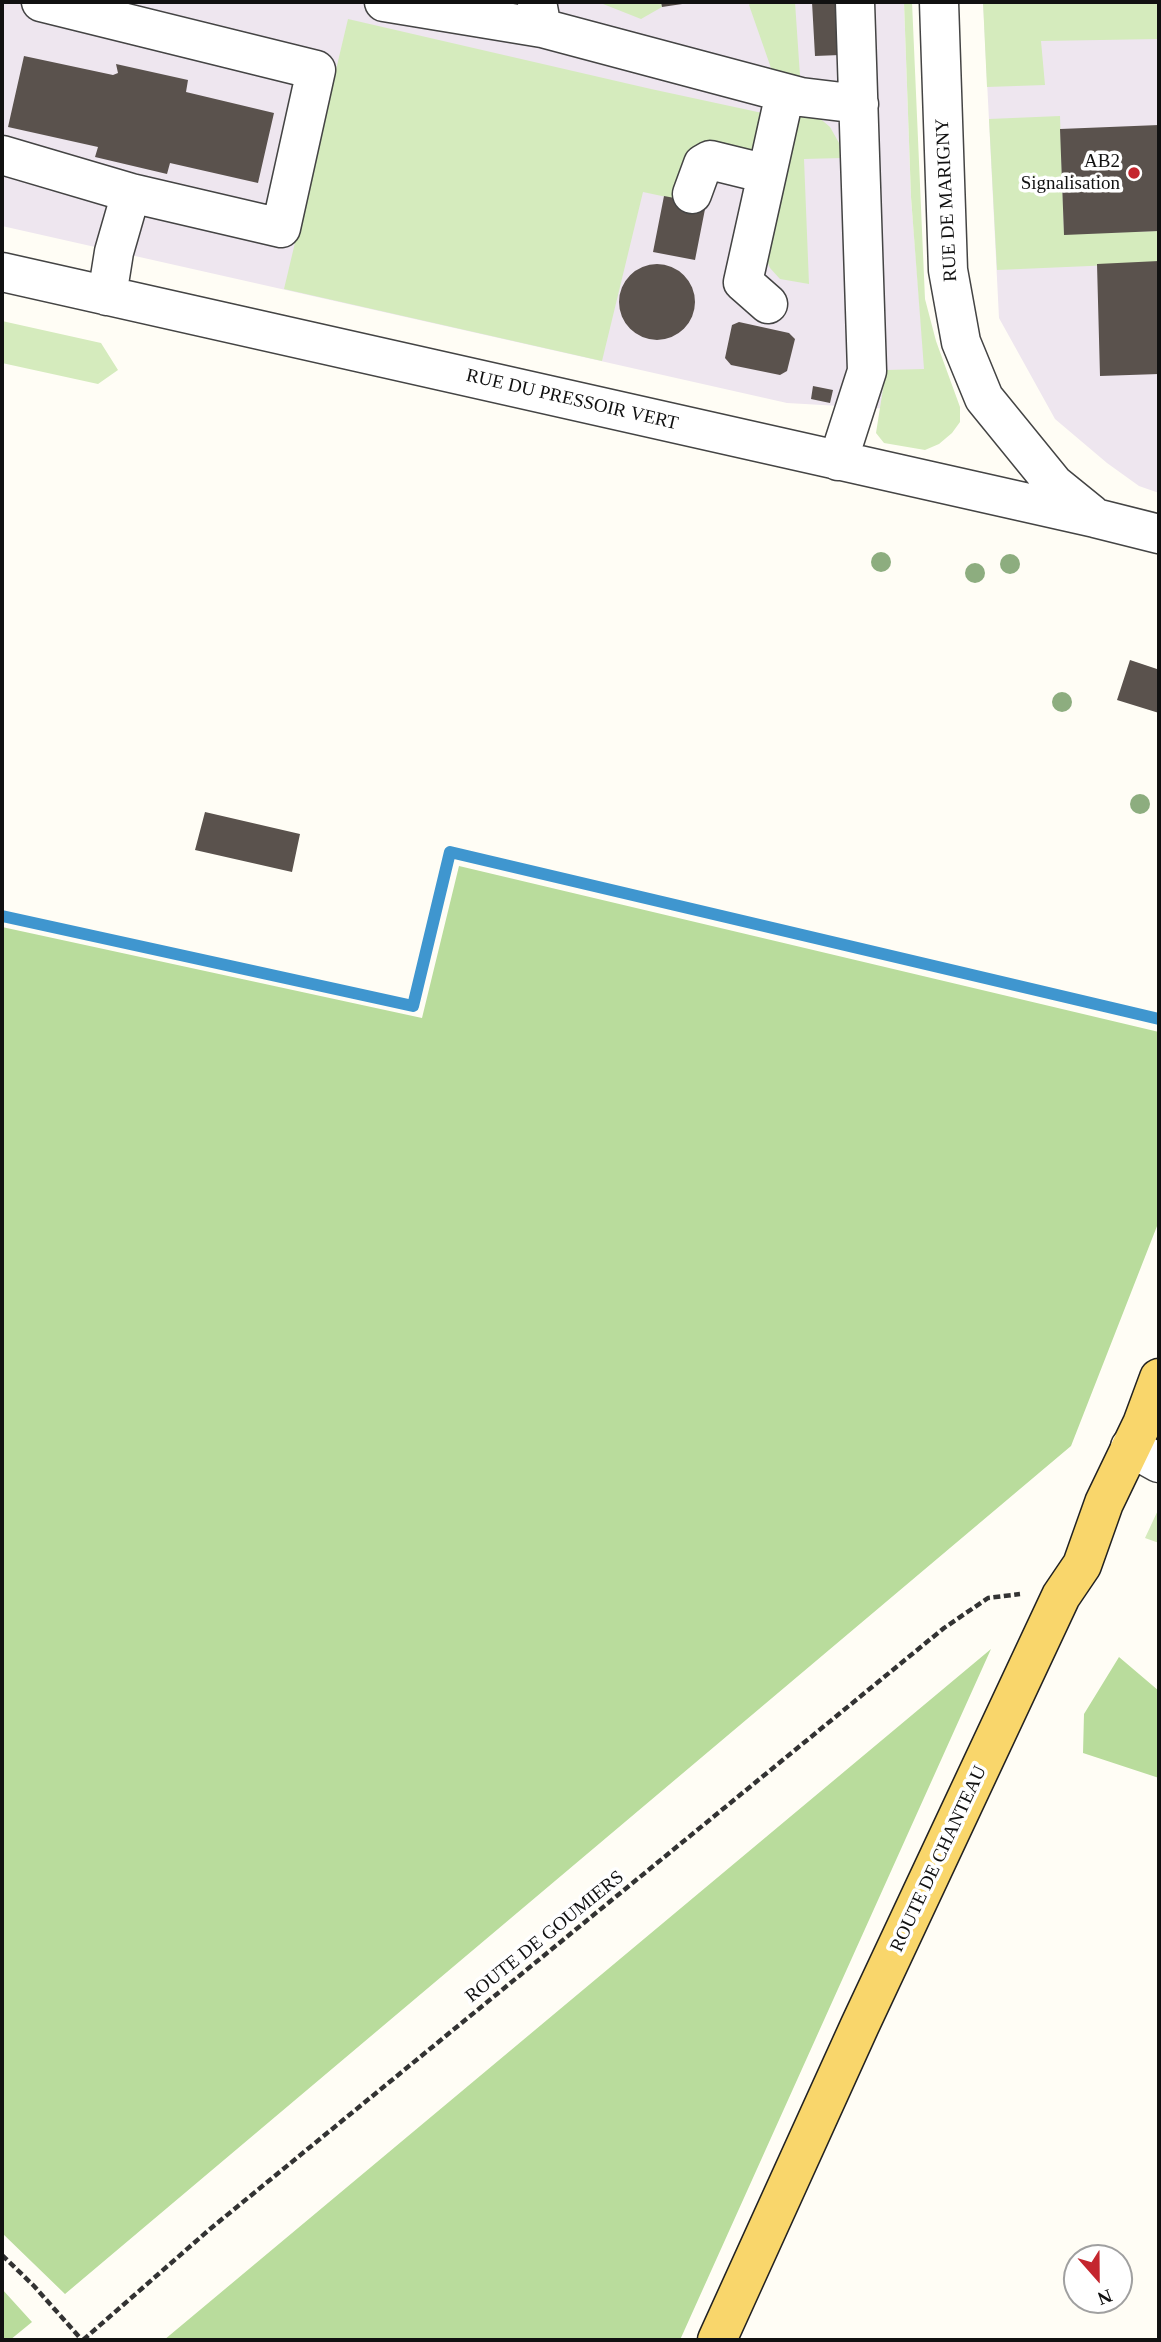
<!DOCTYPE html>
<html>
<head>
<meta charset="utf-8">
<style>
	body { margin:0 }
	#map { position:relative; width:1161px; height:2342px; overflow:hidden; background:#fffdf5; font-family:Georgia,serif }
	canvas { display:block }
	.frame { position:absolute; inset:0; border:4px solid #111; pointer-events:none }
	.north { position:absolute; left:1063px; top:2244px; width:70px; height:70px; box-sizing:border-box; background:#fff; border:2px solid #a0a0a0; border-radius:50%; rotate:159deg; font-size:19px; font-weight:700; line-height:28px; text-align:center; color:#111 }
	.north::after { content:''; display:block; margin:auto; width:24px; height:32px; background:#c4262e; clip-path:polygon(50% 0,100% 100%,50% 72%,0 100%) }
</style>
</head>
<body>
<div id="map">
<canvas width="1161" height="2342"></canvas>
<div class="frame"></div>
<div class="north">N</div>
</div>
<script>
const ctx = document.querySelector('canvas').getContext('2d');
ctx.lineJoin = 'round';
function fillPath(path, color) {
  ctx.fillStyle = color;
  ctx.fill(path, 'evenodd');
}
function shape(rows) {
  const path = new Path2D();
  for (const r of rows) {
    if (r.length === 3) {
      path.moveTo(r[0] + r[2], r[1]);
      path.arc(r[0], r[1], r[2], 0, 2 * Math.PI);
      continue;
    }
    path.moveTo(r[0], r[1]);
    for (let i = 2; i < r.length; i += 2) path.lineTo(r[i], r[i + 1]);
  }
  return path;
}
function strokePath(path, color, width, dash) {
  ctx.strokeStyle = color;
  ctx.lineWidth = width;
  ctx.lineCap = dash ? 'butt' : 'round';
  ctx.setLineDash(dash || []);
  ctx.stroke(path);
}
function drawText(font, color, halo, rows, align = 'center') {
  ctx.font = font + ' Georgia,serif';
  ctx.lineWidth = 7;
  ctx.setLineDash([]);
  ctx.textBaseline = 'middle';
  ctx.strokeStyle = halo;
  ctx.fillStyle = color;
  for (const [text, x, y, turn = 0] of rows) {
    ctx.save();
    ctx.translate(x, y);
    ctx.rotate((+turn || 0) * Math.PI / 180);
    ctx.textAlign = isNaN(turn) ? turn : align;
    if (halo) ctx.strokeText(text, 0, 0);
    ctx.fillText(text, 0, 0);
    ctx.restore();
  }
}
fillPath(shape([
	[2,2,904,2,911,197,928,411,787,403,2,226],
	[983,2,1159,2,1159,493,1139,486,1107,463,1055,419,999,318]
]), '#eee6ef');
fillPath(shape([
	[598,2,661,2,662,7,641,19],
	[751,2,795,2,800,76,786,75,771,68,749,5],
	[904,2,912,2,925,299,936,341,960,407,960,422,952,433,939,444,925,450,884,443,876,433,886,370,924,369,911,197],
	[983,2,1159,2,1159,39,1041,41,1045,85,987,87],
	[348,19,651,89,767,114,753,153,676,199,643,192,602,361,284,289],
	[802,115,817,116,830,127,839,143,842,158,804,159,809,284,780,279,770,268,763,252,794,117],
	[1060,116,1064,234,1159,231,1159,263,997,270,989,119],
	[2,321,101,343,118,370,98,384,2,363],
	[1159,1508,1159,1543,1145,1538]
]), '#d5ebbd');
fillPath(shape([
	[459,866,1159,1032,1159,1221,1071,1446,65,2294,2,2233,2,927,422,1018],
	[991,1649,680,2340,164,2340],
	[1119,1657,1159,1691,1159,1778,1083,1753,1084,1714],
	[2,2289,32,2322,10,2340,2,2340]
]), '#b9dc9c');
strokePath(shape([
	[2,916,413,1006,450,852,1159,1019]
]), '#3f96cf', 12);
fillPath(shape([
	[661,2,689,2,689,3,662,7],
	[812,2,837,2,840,55,815,56],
	[24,56,113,75,118,73,116,64,188,80,186,92,274,113,258,183,170,163,167,174,95,157,98,147,8,127],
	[1159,125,1159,231,1064,235,1060,129],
	[664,196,706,204,695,260,653,252],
	[1159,261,1159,374,1100,376,1097,264],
	[657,302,38],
	[739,322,789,333,795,339,787,371,780,375,731,365,725,358,732,325],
	[813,386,833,390,830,403,811,399],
	[1130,660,1157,669,1159,665,1159,713,1117,700],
	[205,812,300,834,292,872,195,850]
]), '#5a524d');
const minor = shape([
	[384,2,542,28],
	[537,2,542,28,801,97,859,104],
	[939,2,948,270,961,342,984,398,1054,484,1091,514],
	[2,155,131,193,281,228,316,70,41,2],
	[692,194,703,164,710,160,767,174],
	[2,272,1095,518,1159,534],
	[107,296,114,252,131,193],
	[768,304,743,282,785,93],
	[838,461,867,371,855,2],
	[1130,1447,1159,1463]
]);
const major = shape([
	[717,2340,860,2025,1061,1596,1082,1565,1104,1503,1142,1424,1159,1378]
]);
strokePath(minor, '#444', 41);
strokePath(major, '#222', 41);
strokePath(shape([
	[2,2255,34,2286,82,2340],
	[83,2340,210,2229,944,1628,988,1598,1020,1594]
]), '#333', 4.5, [7, 3.5]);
strokePath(minor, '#fff', 38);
strokePath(major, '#f9d66b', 38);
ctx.fillStyle = '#8dad7f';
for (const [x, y] of [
	[881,562],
	[1010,564],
	[975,573],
	[1062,702],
	[1140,804]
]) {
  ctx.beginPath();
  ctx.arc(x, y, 10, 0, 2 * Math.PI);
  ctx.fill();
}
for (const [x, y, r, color] of [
	[1134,173,7,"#c4262e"]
]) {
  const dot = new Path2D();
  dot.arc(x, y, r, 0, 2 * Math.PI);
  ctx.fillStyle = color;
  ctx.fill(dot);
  strokePath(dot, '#fff', 2.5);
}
drawText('19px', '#111', '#fff', [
	["AB2",1120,162],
	["Signalisation",1120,184]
], 'right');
drawText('19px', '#111', '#fff', [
	["RUE DE MARIGNY",947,200,-93],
	["RUE DU PRESSOIR VERT",572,400,13],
	["ROUTE DE CHANTEAU",939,1859,-65],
	["ROUTE DE GOUMIERS",545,1937,-39]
]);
</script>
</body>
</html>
